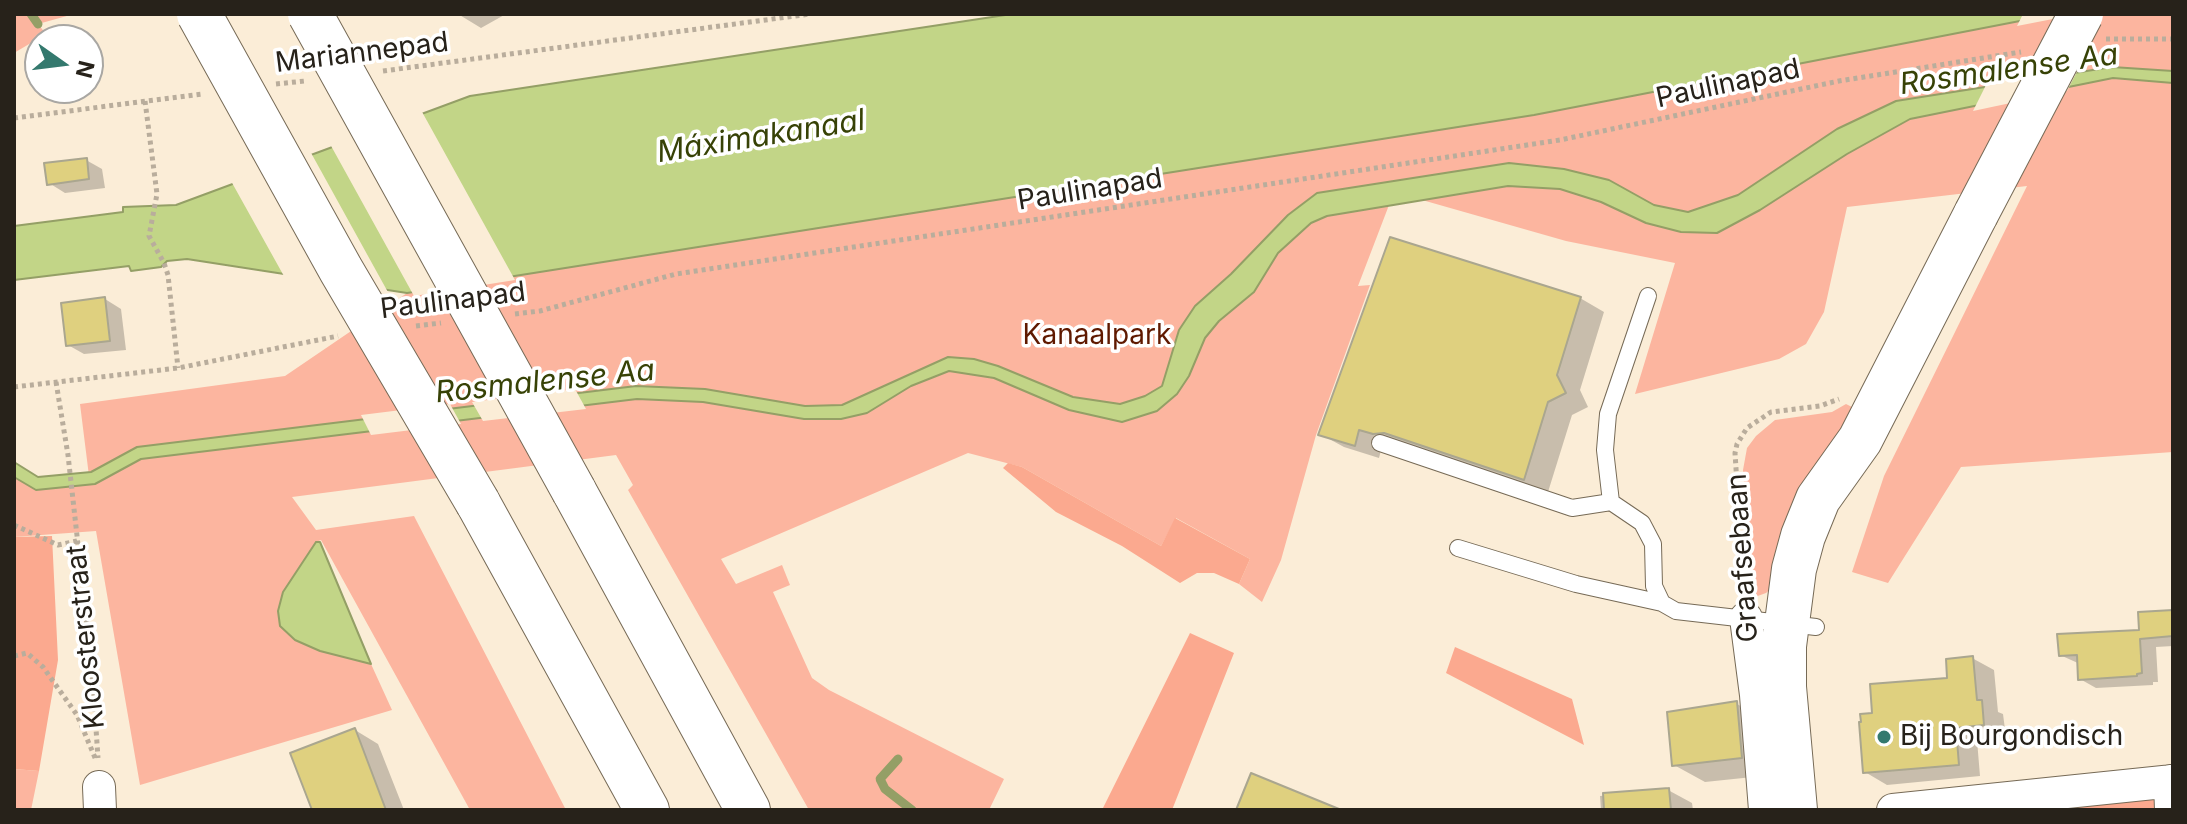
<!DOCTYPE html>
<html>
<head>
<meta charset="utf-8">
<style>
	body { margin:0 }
	#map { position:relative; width:2187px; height:824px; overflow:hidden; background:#fbedd7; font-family:Inter,sans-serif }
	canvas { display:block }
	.frame { position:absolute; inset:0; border:16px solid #27221a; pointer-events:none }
	.north { position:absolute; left:24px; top:24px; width:80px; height:80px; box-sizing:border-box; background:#fff; border:2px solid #a9a7a3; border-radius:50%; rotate:104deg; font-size:22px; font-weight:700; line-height:32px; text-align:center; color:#27221a }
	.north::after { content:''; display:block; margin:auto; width:28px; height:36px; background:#34796e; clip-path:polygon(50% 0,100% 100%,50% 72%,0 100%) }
</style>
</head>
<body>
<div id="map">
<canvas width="2187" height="824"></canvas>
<div class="frame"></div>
<div class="north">N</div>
</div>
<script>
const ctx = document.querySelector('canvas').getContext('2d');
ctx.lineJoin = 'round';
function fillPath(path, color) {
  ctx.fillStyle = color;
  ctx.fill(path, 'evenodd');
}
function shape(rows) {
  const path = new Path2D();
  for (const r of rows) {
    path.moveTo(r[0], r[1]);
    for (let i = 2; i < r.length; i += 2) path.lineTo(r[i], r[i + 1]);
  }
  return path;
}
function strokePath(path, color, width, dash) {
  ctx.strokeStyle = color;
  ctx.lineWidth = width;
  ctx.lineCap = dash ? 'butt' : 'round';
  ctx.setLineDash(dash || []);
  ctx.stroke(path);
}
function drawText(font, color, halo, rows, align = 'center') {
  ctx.font = font + ' Inter,sans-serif';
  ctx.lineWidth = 7;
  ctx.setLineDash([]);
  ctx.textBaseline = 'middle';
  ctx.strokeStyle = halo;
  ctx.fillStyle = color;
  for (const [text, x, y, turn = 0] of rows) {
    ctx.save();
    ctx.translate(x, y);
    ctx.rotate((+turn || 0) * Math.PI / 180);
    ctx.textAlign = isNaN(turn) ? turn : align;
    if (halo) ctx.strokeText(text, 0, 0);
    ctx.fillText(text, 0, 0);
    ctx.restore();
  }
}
fillPath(shape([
	[14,14,74,14,38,24,46,34,14,53],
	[2056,14,2173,14,2173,452,1961,467,1888,583,1852,572,1884,476,2027,186,1847,207,1824,312,1806,344,1779,359,1635,394,1675,263,1566,241,1394,192,1358,286,1370,285,1316,435,1281,560,1262,602,1239,584,1250,559,1176,518,1161,546,1022,467,968,453,721,559,736,584,782,565,790,585,773,592,812,678,829,690,1004,779,989,810,809,810,628,490,633,485,616,455,292,497,316,530,414,516,566,810,470,810,321,540,316,542,283,592,295,640,320,651,371,664,392,710,140,785,96,531,14,537,14,477,36,490,90,484,80,404,285,376,407,293,1534,115],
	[1846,404,1854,408,1778,582,1766,593,1752,598,1743,470,1747,448,1756,436,1775,420,1832,412],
	[14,769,39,771,31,810,14,810]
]), '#fcb59f');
fillPath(shape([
	[1008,463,1022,467,1161,546,1175,518,1250,559,1239,584,1214,573,1197,573,1180,583,1122,546,1056,512,1003,468],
	[52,536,58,660,39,771,14,769,14,537],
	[1190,633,1234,653,1172,810,1102,810],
	[1455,647,1572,699,1584,745,1446,673],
	[2157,799,2162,810,1982,810]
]), '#fba98f');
const water = shape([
	[1012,14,2056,14,1534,115,407,293,187,259,167,261,161,267,131,271,129,266,14,280,14,226,123,212,123,207,176,205,470,96,1012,14],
	[2112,67,2173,71,2173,83,2113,78,1910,119,1847,154,1760,210,1717,233,1681,232,1646,223,1601,202,1560,189,1508,186,1327,216,1311,223,1278,253,1254,292,1219,321,1205,338,1189,376,1177,394,1157,411,1122,422,1069,410,994,378,949,371,911,386,867,413,841,419,804,419,703,402,637,399,141,459,95,484,36,490,14,477,14,462,38,477,91,472,137,447,636,386,705,389,805,406,842,405,948,357,974,359,998,366,1073,397,1120,404,1145,396,1162,386,1179,330,1195,306,1231,274,1288,215,1317,193,1509,163,1564,169,1609,180,1654,205,1688,212,1738,195,1837,129,1896,101,2112,67],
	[316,542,320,542,371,664,320,651,295,640,280,626,278,611,283,592,316,542]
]);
fillPath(water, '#c2d587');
strokePath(water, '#949f66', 2);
fillPath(shape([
	[2023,14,2060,14,2058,18,2017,26],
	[2079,68,2067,91,1973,111,1987,83],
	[421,110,515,280,414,296,330,144],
	[310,151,389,294,285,278,231,181],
	[575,389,586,409,483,421,472,402],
	[450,404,461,424,371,435,361,415]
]), '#fbedd7');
fillPath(shape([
	[458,14,506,14,481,28],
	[86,160,102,169,105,188,65,193,49,183],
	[1580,298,1604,312,1580,390,1588,407,1572,415,1548,492,1383,442,1379,458,1344,447,1320,434],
	[105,299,121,309,126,350,84,354,68,345],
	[2173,613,2173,646,2156,647,2158,682,2153,682,2153,685,2096,688,2080,679,2080,664,2060,655,2141,632],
	[1972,658,1994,670,1998,712,2003,714,2006,737,1977,740,1980,776,1887,785,1865,772,1875,715,1950,679],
	[1737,704,1767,721,1772,775,1705,782,1674,765],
	[355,730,378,744,404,810,314,810],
	[1668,790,1692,803,1693,810,1601,810,1600,796]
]), '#0003');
strokePath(shape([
	[31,14,38,24],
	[898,759,880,779,885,789,912,810]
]), '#949f66', 9);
const building = shape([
	[87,158,89,179,47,185,44,163,87,158],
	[1390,237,1581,297,1557,375,1566,393,1548,402,1524,480,1384,433,1373,434,1359,430,1355,446,1318,435,1390,237],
	[105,297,110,341,66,346,61,303,105,297],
	[2173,610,2173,636,2140,639,2142,673,2137,674,2137,676,2078,680,2077,655,2059,656,2057,634,2139,630,2138,612,2173,610],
	[1973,656,1977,700,1982,700,1984,725,1956,728,1959,765,1863,773,1859,722,1861,722,1860,714,1872,713,1870,684,1947,678,1946,659,1973,656],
	[1737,701,1742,758,1672,766,1667,712,1737,701],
	[355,728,386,810,312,810,290,753,355,728],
	[1251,773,1339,809,1339,810,1236,810,1251,773],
	[1669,788,1671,810,1604,810,1603,793,1669,788]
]);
fillPath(building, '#dfd07f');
strokePath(building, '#aaa68f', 2);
const lane = shape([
	[1648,296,1608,414,1605,450,1611,502,1642,523,1653,544,1654,586,1662,603,1676,611,1816,627],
	[1380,443,1572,508,1611,502],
	[1458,548,1576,584,1662,603]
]);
const street = shape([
	[1746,618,1756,695,1765,810],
	[2170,781,2171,810],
	[99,787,100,810],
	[1893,810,2173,781]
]);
const secondary = shape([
	[1795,810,1784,687,1784,646,1794,569,1803,536,1818,499,1860,440,1976,214]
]);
const highway = shape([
	[574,491,748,810],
	[478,503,647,810]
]);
strokePath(lane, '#766a56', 18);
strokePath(street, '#766a56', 34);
strokePath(secondary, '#766a56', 46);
strokePath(highway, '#766a56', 46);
strokePath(shape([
	[2106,39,2173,39],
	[383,71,810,14],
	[276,84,305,81],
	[145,101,157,194,149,236,164,263,168,275,178,368],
	[14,118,202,94],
	[515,314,540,311,676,274,1560,140,1839,81,2021,52],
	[416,326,441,323],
	[56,382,68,455,92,670,98,758],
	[14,387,178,368,338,336],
	[14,525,58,545,77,541],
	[1744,591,1735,453,1737,444,1747,428,1771,412,1820,406,1839,399],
	[14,656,27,653,43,667,77,715,96,760]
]), '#b9ad9c', 5, [4, 4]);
strokePath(lane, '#fff', 16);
strokePath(street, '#fff', 32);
strokePath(secondary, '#fff', 44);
strokePath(highway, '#fff', 44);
const secondaryBridge = shape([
	[1976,214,2081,14]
]);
const highwayBridge = shape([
	[199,14,341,270,478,503],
	[310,14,574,491]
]);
strokePath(secondaryBridge, '#766a56', 46, []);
strokePath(highwayBridge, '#766a56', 46, []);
strokePath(secondaryBridge, '#fff', 44);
strokePath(highwayBridge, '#fff', 44);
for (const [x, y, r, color] of [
	[1884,737,8,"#34796e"]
]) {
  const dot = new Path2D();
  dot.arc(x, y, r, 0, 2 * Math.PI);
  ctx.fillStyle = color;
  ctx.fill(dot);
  strokePath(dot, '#fff', 3);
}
drawText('28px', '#27221a', '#fff', [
	["Mariannepad",362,53,-7],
	["Paulinapad",1728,84,-12],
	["Paulinapad",1090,190,-9],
	["Paulinapad",453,301,-7],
	["Graafsebaan",1743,558,-94],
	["Kloosterstraat",86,637,-96]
]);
drawText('28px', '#5f1900', '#fff', [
	["Kanaalpark",1097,336]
]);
drawText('28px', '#27221a', '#fff', [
	["Bij Bourgondisch",1900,737]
], 'left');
drawText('italic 30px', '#374206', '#fff', [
	["Rosmalense Aa",2009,70,-8],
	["Máximakanaal",761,137,-9],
	["Rosmalense Aa",545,382,-6]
]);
</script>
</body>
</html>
